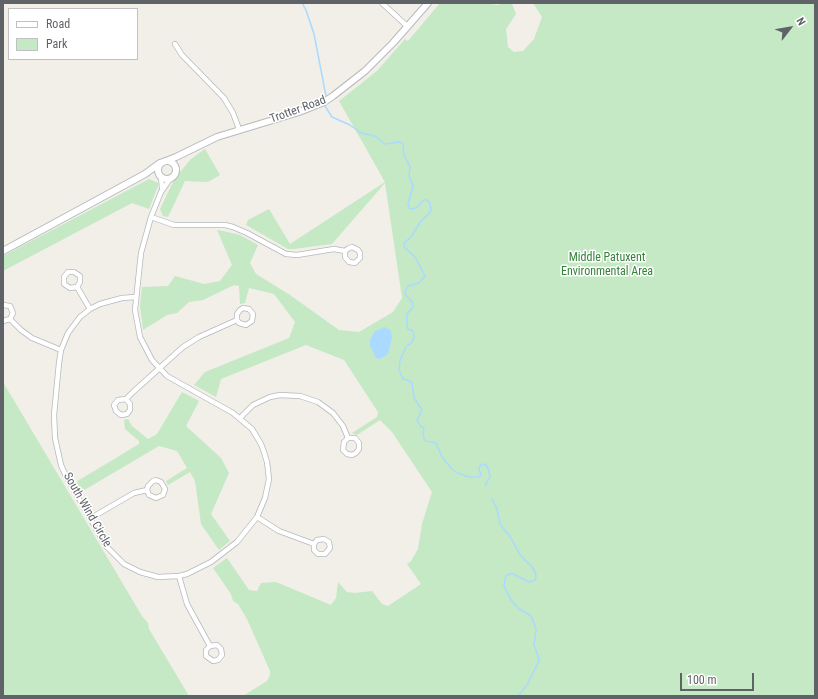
<!DOCTYPE html>
<html>
<head>
<meta charset="utf-8">
<style>
	body { margin:0 }
	#map { position:relative; width:818px; height:699px; overflow:hidden; background:#f1efe8; font-family:"Roboto Condensed",sans-serif }
	canvas { display:block }
	.frame { position:absolute; inset:0; border:4px solid #5f6368; pointer-events:none }
	.legend { position:absolute; left:8px; top:8px; width:130px; height:52px; box-sizing:border-box; background:#fff; border:1px solid #bfc1c3; margin:0; padding:5px 7px; list-style:none; font-size:12px; color:#5f6368 }
	.legend li { display:flex; align-items:center; gap:8px; height:20px }
	.legend b { width:20px; border:1px solid #bfc1c3 }
	.north { position:absolute; left:770px; top:8px; width:40px; height:40px; -webkit-text-stroke:3px #fff; paint-order:stroke; rotate:59deg; font-size:11px; font-weight:700; line-height:16px; text-align:center; color:#5f6368 }
	.north::after { content:''; display:block; margin:auto; width:14px; height:18px; background:#5f6368; clip-path:polygon(50% 0,100% 100%,50% 72%,0 100%) }
	.scale { position:absolute; left:680px; top:673px; width:74px; height:18px; box-sizing:border-box; border:2px solid #5f6368; border-top:0; padding-left:5px; font-size:12px; line-height:14px; white-space:nowrap; color:#5f6368; -webkit-text-stroke:3px #fff; paint-order:stroke }
</style>
</head>
<body>
<div id="map">
<canvas width="818" height="699"></canvas>
<div class="frame"></div>
<ul class="legend">
<li><b style="height:5px;background:#fff"></b>Road</li>
<li><b style="height:11px;background:#c5e8c5"></b>Park</li>
</ul>
<div class="north">N</div>
<div class="scale">100 m</div>
</div>
<script>
const ctx = document.querySelector('canvas').getContext('2d');
ctx.lineJoin = 'round';
function fillPath(path, color) {
  ctx.fillStyle = color;
  ctx.fill(path, 'evenodd');
}
function shape(rows) {
  const path = new Path2D();
  for (const r of rows) {
    if (r.length === 3) {
      path.moveTo(r[0] + r[2], r[1]);
      path.arc(r[0], r[1], r[2], 0, 2 * Math.PI);
      continue;
    }
    path.moveTo(r[0], r[1]);
    for (let i = 2; i < r.length; i += 2) path.lineTo(r[i], r[i + 1]);
  }
  return path;
}
function strokePath(path, color, width, dash) {
  ctx.strokeStyle = color;
  ctx.lineWidth = width;
  ctx.lineCap = dash ? 'butt' : 'round';
  ctx.setLineDash(dash || []);
  ctx.stroke(path);
}
function drawText(font, color, halo, rows, align = 'center') {
  ctx.font = font + ' "Roboto Condensed",sans-serif';
  ctx.lineWidth = 3;
  ctx.setLineDash([]);
  ctx.textBaseline = 'middle';
  ctx.strokeStyle = halo;
  ctx.fillStyle = color;
  for (const [text, x, y, turn = 0] of rows) {
    ctx.save();
    ctx.translate(x, y);
    ctx.rotate((+turn || 0) * Math.PI / 180);
    ctx.textAlign = isNaN(turn) ? turn : align;
    if (halo) ctx.strokeText(text, 0, 0);
    ctx.fillText(text, 0, 0);
    ctx.restore();
  }
}
fillPath(shape([
	[440,3,483,3,498,5,502,3,509,3,512,4,516,14,506,29,508,47,514,52,523,51,534,39,542,17,533,3,815,3,815,696,243,696,267,681,270,675,270,671,247,619,238,604,233,601,231,594,213,568,227,558,249,590,257,591,261,583,276,582,331,605,336,598,338,582,347,592,355,593,372,591,382,604,388,606,421,584,407,564,411,561,418,549,422,524,432,492,392,432,380,420,357,435,352,433,377,417,378,412,344,360,306,345,221,379,216,397,194,385,205,372,289,338,295,322,274,294,249,288,245,303,240,304,239,286,234,285,203,300,189,302,177,313,167,315,143,330,140,306,142,287,168,286,175,276,204,284,220,281,232,265,217,230,223,231,240,235,258,245,250,263,256,274,290,295,339,330,359,332,393,312,402,298,385,183,332,244,294,249,288,249,246,225,248,220,269,209,290,244,385,182,339,101,377,71,405,39,408,41],
	[205,149,220,175,208,182,185,181,168,217,163,216,160,209,175,178,191,159],
	[149,179,158,183,158,186,149,209,132,203,3,271,3,256],
	[3,382,142,616,148,623,149,629,189,696,3,696],
	[182,392,199,401,186,426,221,458,229,473,211,514,230,541,219,550,201,524,195,481,190,472,168,485,166,481,187,468,177,451,159,446,81,492,76,482,139,444,139,441,125,429,124,420,128,419,132,426,148,439,157,434]
]), '#c5e8c5');
fillPath(shape([
	[385,327,391,331,392,338,388,354,380,359,376,358,373,352,370,345,370,340,375,331]
]), '#aadaff');
strokePath(shape([
	[302,3,306,10,314,34,326,96],
	[325,106,332,117,350,125,361,133,375,136,385,144,400,142,403,144,404,155,410,167,409,176,413,186,408,204,410,209,416,208,424,200,427,200,430,203,431,210,429,214,421,221,411,237,404,243,404,247,415,257,425,276,419,283,408,286,405,292,406,296,410,299,413,304,413,307,407,314,407,325,408,329,413,331,414,337,412,342,406,347,400,360,399,370,403,379,410,381,412,383,414,398,422,410,417,420,421,427,424,428,423,434,424,439,426,441,436,443,442,457,452,469,458,473,469,477,478,477,480,476,481,474,479,470,480,466,482,464,486,465,488,468,490,476,485,486],
	[492,499,497,509,500,524,511,538,520,555,532,567,535,572,536,576,535,580,529,582,513,574,509,574,506,576,505,579,504,586,511,600,518,608,531,616,534,623,536,629,534,645,539,659,538,663,527,685,518,696]
]), '#aadaff', 1.5);
const street = shape([
	[382,3,407,26],
	[175,44,182,55,224,98,233,113,239,129],
	[161,177,162,188],
	[151,217,174,225,225,225,233,227,247,233,286,254,297,255,334,249,345,251,349,248,352,247,358,250,360,253,360,258,355,263,349,262,345,257,345,251],
	[77,287,80,282,80,276,74,272,68,272,64,277,64,284,70,288,77,287,90,309],
	[135,297,122,298,100,304,90,309,80,317,68,333,61,350,59,363,54,415,55,438,61,465,65,474,106,546,124,564,140,572,158,577,179,576,187,574,211,562,237,542,257,517,265,498,269,479,267,462,264,452,261,444,252,429,233,413,167,376,152,360,140,337,135,310,141,253,151,217,161,192,170,179],
	[3,305,10,306,13,313,10,319,3,321],
	[10,319,21,330,32,338,61,350],
	[126,399,118,400,114,405,116,411,121,415,127,414,130,410,130,404,126,399,133,392,183,347,199,337,237,320,237,314,240,310,243,308,249,309,253,314,252,321,246,325,239,323,237,320],
	[240,418,253,405,270,397,280,395,300,396,318,402,333,413,343,426,348,438,355,438,359,443,359,449,356,453,352,455,347,454,343,450,344,442,348,438],
	[257,517,279,531,314,544,314,550,318,554,325,554,330,548,329,542,324,539,317,540,314,544],
	[91,518,134,493,147,490,148,486,153,481,156,480,161,482,165,489,163,495,156,498,149,495,147,490],
	[179,576,187,604,210,646,217,645,221,649,222,655,218,660,213,661,206,656,206,650,210,646]
]);
const secondary = shape([
	[167,170,9],
	[166,161,176,157,217,137,299,112,324,102,333,96,365,71,393,43,428,3],
	[3,251,145,174,160,163]
]);
strokePath(street, '#b5b8bc', 6);
strokePath(secondary, '#b6babf', 8);
strokePath(street, '#fff', 4.5);
strokePath(secondary, '#fff', 6);
drawText('12px', '#5f6368', '#fff', [
	["Trotter Road",298,110,-20],
	["South Wind Circle",87,510,60]
]);
drawText('12px', '#348238', '#fff', [
	["Middle Patuxent",607,258],
	["Environmental Area",607,272]
]);
</script>
</body>
</html>
